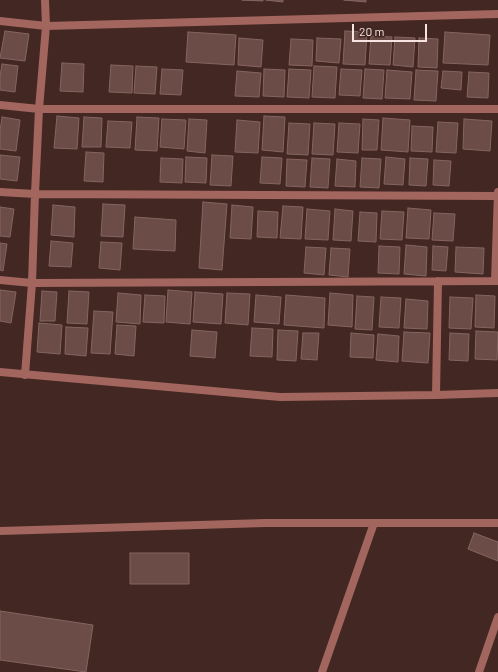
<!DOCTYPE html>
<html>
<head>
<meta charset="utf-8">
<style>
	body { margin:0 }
	#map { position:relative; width:498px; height:672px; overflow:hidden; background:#422723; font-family:Barlow,sans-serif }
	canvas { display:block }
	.scale { position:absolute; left:352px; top:24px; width:75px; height:18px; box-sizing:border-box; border:2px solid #f7e3e0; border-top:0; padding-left:5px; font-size:12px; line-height:14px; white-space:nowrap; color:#f7e3e0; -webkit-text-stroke:3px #422723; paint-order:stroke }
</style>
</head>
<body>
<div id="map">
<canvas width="498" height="672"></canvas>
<div class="scale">20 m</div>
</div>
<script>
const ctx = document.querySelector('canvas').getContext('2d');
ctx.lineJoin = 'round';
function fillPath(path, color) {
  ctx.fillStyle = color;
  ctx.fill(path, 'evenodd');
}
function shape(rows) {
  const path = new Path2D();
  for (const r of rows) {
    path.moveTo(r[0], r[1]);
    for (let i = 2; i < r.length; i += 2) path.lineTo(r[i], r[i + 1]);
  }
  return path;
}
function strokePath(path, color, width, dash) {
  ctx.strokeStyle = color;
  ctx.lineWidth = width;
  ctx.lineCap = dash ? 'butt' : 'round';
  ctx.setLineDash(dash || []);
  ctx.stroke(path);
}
const building = shape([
	[242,0,263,0,263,1,242,0],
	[266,0,283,0,283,2,266,0],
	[344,0,366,0,366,2,344,0],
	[5,31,29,34,25,61,0,58,5,31],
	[345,31,367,32,365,65,343,64,345,31],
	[188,32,236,35,234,65,186,62,188,32],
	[445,32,490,35,488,65,443,63,445,32],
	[371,36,392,37,390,65,369,64,371,36],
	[395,37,415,38,413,67,393,65,395,37],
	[239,38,263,40,261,67,238,65,239,38],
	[317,38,341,39,339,63,316,61,317,38],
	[419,38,438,39,437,68,418,67,419,38],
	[291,39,313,40,312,66,289,65,291,39],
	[62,63,84,64,83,92,60,91,62,63],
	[2,64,18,66,15,92,0,90,0,76,2,64],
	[111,65,133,66,132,93,109,92,111,65],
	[136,66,157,67,155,94,134,93,136,66],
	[314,66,337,67,335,98,312,97,314,66],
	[162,69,183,70,181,95,160,94,162,69],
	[264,69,285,70,284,97,263,96,264,69],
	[289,69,311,70,309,98,287,97,289,69],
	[341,69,362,70,360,96,339,95,341,69],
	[365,69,384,70,382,99,363,98,365,69],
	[387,70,412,72,410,99,385,98,387,70],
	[416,70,438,71,436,101,414,100,416,70],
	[237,71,261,73,259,97,235,96,237,71],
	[443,71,462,72,461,90,441,88,443,71],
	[469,72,489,73,488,98,467,97,469,72],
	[57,116,79,118,77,149,54,148,57,116],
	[264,116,285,117,283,152,262,150,264,116],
	[2,117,20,120,16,151,0,149,0,131,2,117],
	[84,117,102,118,101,147,82,147,84,117],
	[137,117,159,118,157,151,135,150,137,117],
	[383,118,410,120,408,152,381,150,383,118],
	[162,119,186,120,184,149,160,147,162,119],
	[189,119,207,120,205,153,187,151,189,119],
	[363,119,379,120,377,150,362,150,363,119],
	[464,119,492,121,490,151,463,149,464,119],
	[237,120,260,122,258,153,235,152,237,120],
	[108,121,132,122,130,148,106,147,108,121],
	[438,122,458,123,456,153,436,152,438,122],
	[289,123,310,124,308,155,287,154,289,123],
	[314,123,335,124,333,155,312,154,314,123],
	[339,123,360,124,358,153,337,152,339,123],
	[412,126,433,127,432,152,411,151,412,126],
	[86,152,104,153,103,182,84,181,86,152],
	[0,155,20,157,17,181,0,179,0,155],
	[212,155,233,156,231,186,210,185,212,155],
	[186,157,207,158,206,183,185,182,186,157],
	[262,157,282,158,280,184,260,183,262,157],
	[386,157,405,159,403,185,384,184,386,157],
	[161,158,183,159,182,183,160,182,161,158],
	[312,158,330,159,328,188,310,187,312,158],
	[362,158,381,159,379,188,360,187,362,158],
	[410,158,428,159,426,186,409,185,410,158],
	[287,159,307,160,305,187,286,186,287,159],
	[337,159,356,161,355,187,335,186,337,159],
	[434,160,451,161,449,186,433,185,434,160],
	[203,202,227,204,222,270,199,268,203,202],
	[103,204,125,205,123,237,101,236,103,204],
	[53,205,75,207,74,237,51,235,53,205],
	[232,205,253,207,251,239,230,238,232,205],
	[283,206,303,207,301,239,280,238,283,206],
	[0,207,14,209,10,237,0,236,0,207],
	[408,208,431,210,429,239,406,238,408,208],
	[307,209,330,211,328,240,305,239,307,209],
	[335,209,353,211,351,241,333,240,335,209],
	[258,211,278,212,277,238,257,237,258,211],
	[382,211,404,212,402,240,380,239,382,211],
	[360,212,377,213,376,242,358,241,360,212],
	[434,213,455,214,453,241,432,240,434,213],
	[135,217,176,220,175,251,133,249,135,217],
	[51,241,73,243,71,267,49,266,51,241],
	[101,242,122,243,120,270,99,268,101,242],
	[0,243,7,244,3,271,0,270,0,243],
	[406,245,427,247,426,276,404,274,406,245],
	[379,246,400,247,399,274,378,273,379,246],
	[433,246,448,247,446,271,432,270,433,246],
	[306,247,326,248,324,275,304,273,306,247],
	[456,247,484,248,483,274,455,272,456,247],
	[331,248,350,249,348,277,329,275,331,248],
	[0,290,16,292,11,323,0,321,0,290],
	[168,290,192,292,190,324,166,322,168,290],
	[42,291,57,292,55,321,40,321,42,291],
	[69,291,89,292,87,324,67,323,69,291],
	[195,292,223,294,221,324,193,322,195,292],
	[118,293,141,295,140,324,116,322,118,293],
	[227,293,250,294,248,325,225,323,227,293],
	[330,293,353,295,352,327,328,325,330,293],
	[145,295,165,296,164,323,143,322,145,295],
	[256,295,281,297,279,324,254,322,256,295],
	[286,295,325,298,324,328,284,325,286,295],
	[476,295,495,296,494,328,475,327,476,295],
	[357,296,374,297,372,330,355,329,357,296],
	[381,297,401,298,399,328,379,327,381,297],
	[450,297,473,298,471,329,449,328,450,297],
	[406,299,428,301,427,329,404,328,406,299],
	[94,311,113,312,110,354,91,353,94,311],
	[39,323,62,325,60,354,37,352,39,323],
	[117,325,136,326,134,356,115,354,117,325],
	[66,327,88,328,86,356,65,354,66,327],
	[252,328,273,329,272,357,250,356,252,328],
	[192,330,217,332,215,358,190,356,192,330],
	[278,330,298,331,296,361,277,360,278,330],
	[476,331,498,332,497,360,475,359,476,331],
	[404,332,430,333,428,363,402,361,404,332],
	[303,333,319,333,317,360,301,359,303,333],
	[351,333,374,335,373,358,350,357,351,333],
	[450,333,469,334,468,361,449,360,450,333],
	[378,334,399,336,398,362,376,360,378,334],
	[474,533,498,542,498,561,468,549,474,533],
	[130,553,189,553,189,584,130,584,130,553],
	[0,611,93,625,86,672,0,660,0,611]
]);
fillPath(building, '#6b4c47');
strokePath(building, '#856560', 1);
strokePath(shape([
	[0,21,46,26,498,14],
	[0,105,39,109,498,109],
	[0,192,35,194,498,196],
	[0,280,32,283,498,281],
	[495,281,498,192],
	[0,372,280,397,436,395,498,393],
	[25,375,32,283,35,194,39,109,46,26,45,0],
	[436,395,438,281],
	[322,672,374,523],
	[479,672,498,617]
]), '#a2665e', 8);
strokePath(shape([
	[0,531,265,523,498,523]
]), '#a2665e', 8);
</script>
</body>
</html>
